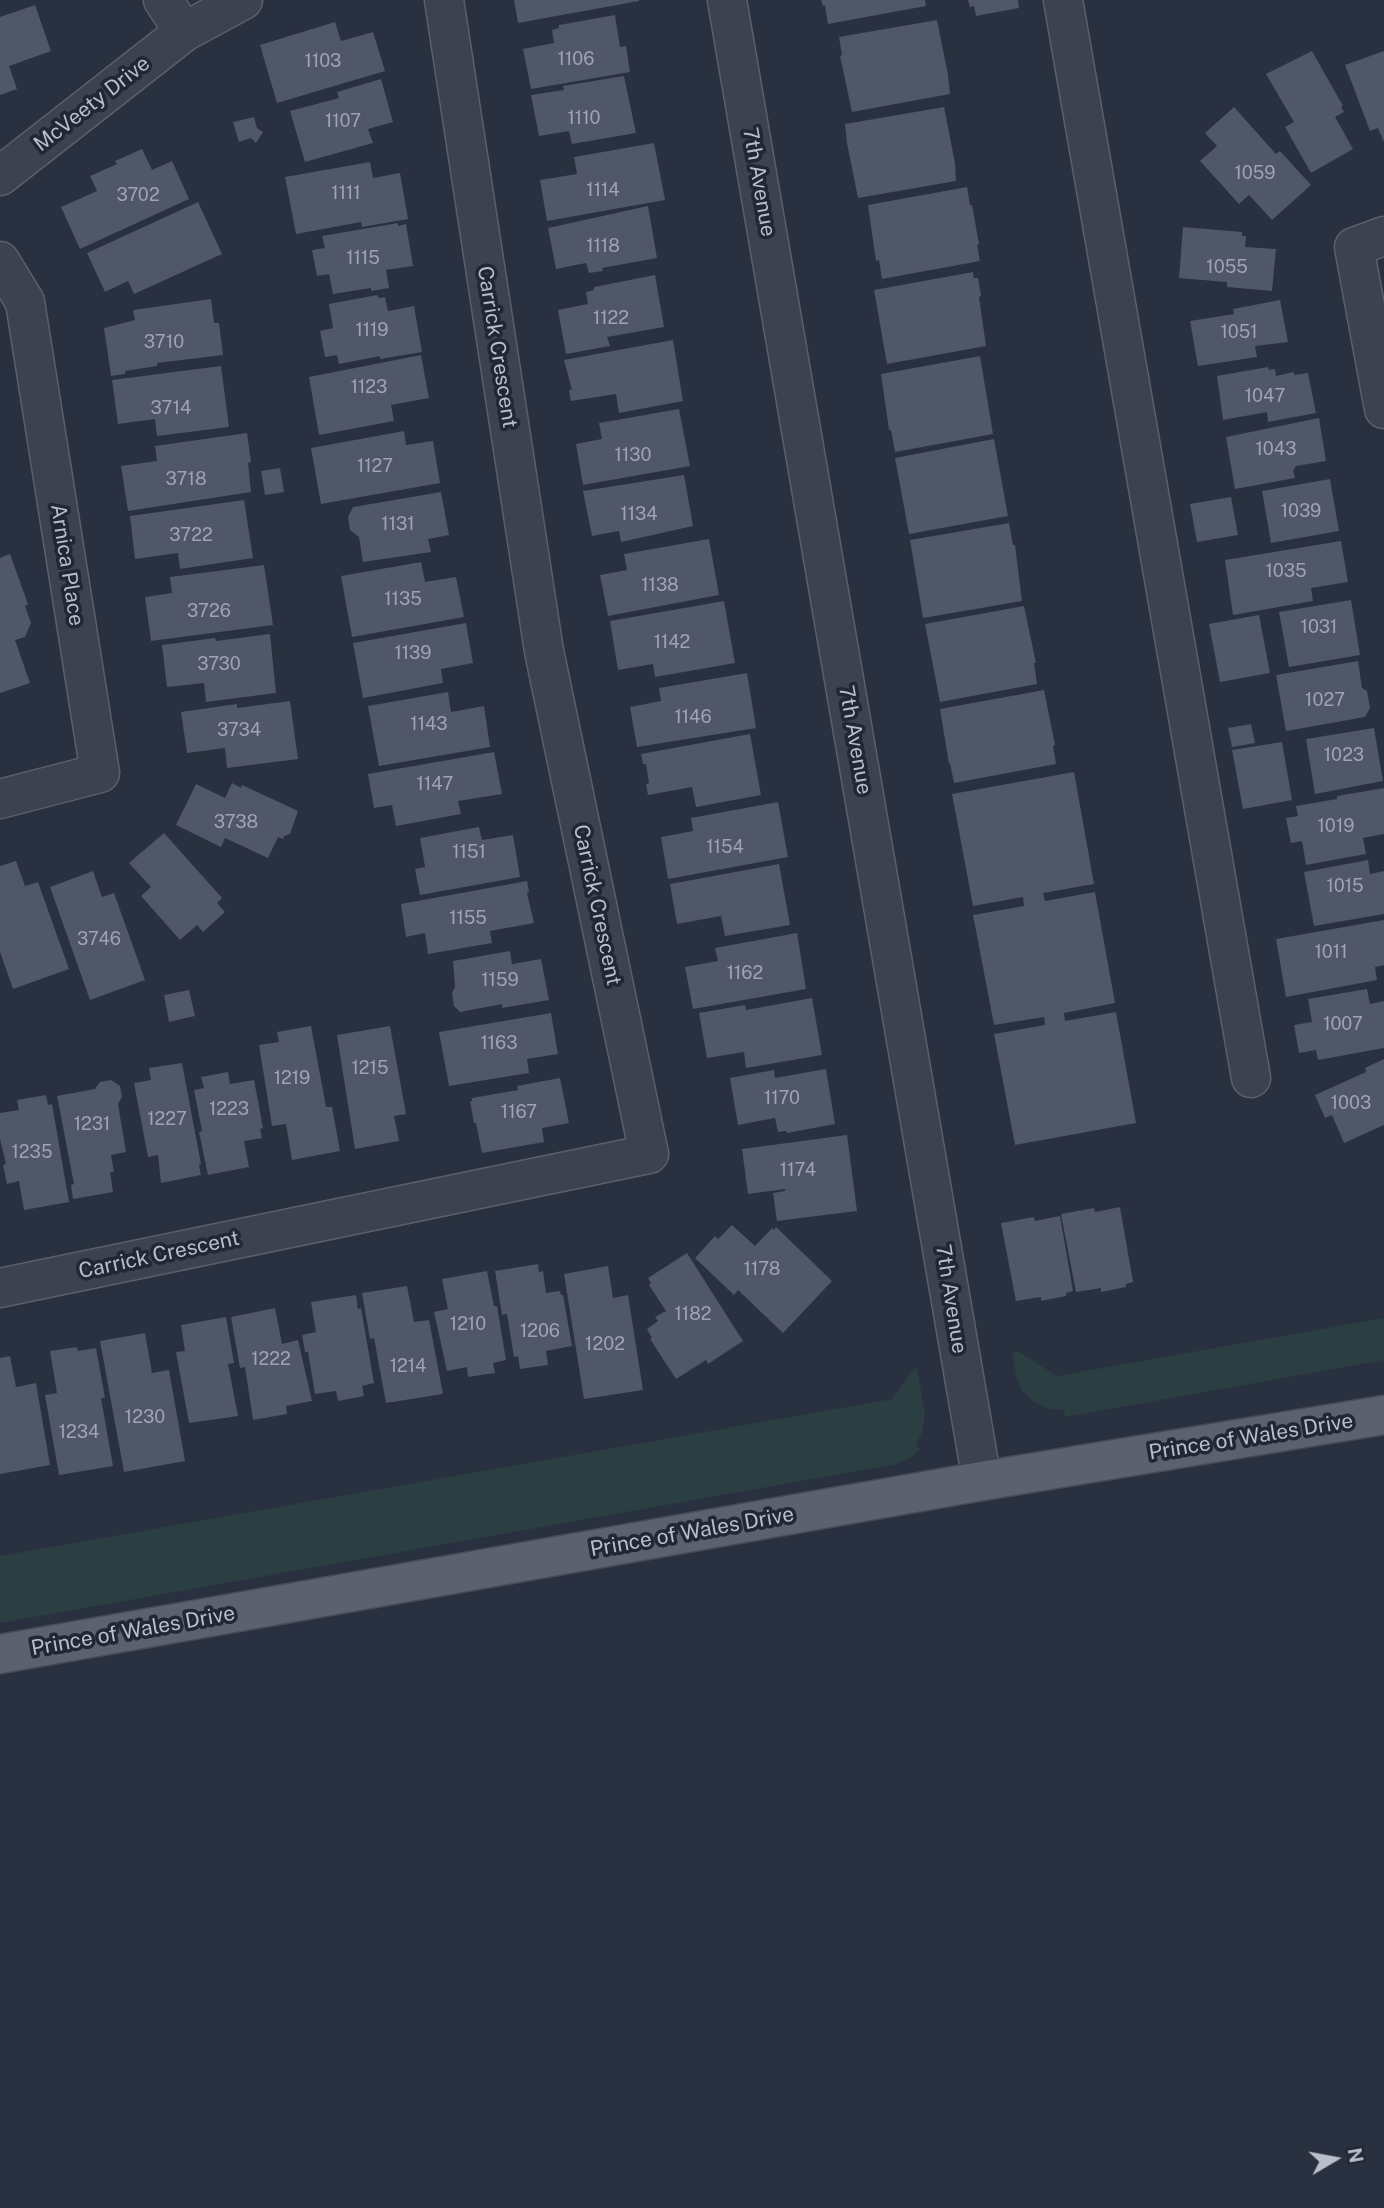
<!DOCTYPE html>
<html>
<head>
<meta charset="utf-8">
<style>
	body { margin:0 }
	#map { position:relative; width:1384px; height:2208px; overflow:hidden; background:#29303f; font-family:"Public Sans",sans-serif }
	canvas { display:block }
	.north { position:absolute; left:1300px; top:2124px; width:70px; height:70px; -webkit-text-stroke:5px #212735; paint-order:stroke; rotate:80deg; font-size:19px; font-weight:700; line-height:28px; text-align:center; color:#b9beca }
	.north::after { content:''; display:block; margin:auto; width:24px; height:32px; background:#b9beca; clip-path:polygon(50% 0,100% 100%,50% 72%,0 100%) }
</style>
</head>
<body>
<div id="map">
<canvas width="1384" height="2208"></canvas>
<div class="north">N</div>
</div>
<script>
const ctx = document.querySelector('canvas').getContext('2d');
ctx.lineJoin = 'round';
function fillPath(path, color) {
  ctx.fillStyle = color;
  ctx.fill(path, 'evenodd');
}
function shape(rows) {
  const path = new Path2D();
  for (const r of rows) {
    path.moveTo(r[0], r[1]);
    for (let i = 2; i < r.length; i += 2) path.lineTo(r[i], r[i + 1]);
  }
  return path;
}
function strokePath(path, color, width, dash) {
  ctx.strokeStyle = color;
  ctx.lineWidth = width;
  ctx.lineCap = dash ? 'butt' : 'round';
  ctx.setLineDash(dash || []);
  ctx.stroke(path);
}
function drawText(font, color, halo, rows, align = 'center') {
  ctx.font = font + ' "Public Sans",sans-serif';
  ctx.lineWidth = 7;
  ctx.setLineDash([]);
  ctx.textBaseline = 'middle';
  ctx.strokeStyle = halo;
  ctx.fillStyle = color;
  for (const [text, x, y, turn = 0] of rows) {
    ctx.save();
    ctx.translate(x, y);
    ctx.rotate((+turn || 0) * Math.PI / 180);
    ctx.textAlign = isNaN(turn) ? turn : align;
    if (halo) ctx.strokeText(text, 0, 0);
    ctx.fillText(text, 0, 0);
    ctx.restore();
  }
}
fillPath(shape([
	[1384,1318,1384,1360,1065,1417,1064,1410,1048,1409,1034,1402,1022,1391,1016,1376,1012,1352,1018,1351,1057,1376],
	[917,1368,925,1413,922,1432,916,1445,920,1449,912,1457,897,1464,0,1623,0,1556,892,1399,914,1369]
]), '#2b3e42');
fillPath(shape([
	[514,0,639,0,639,1,518,23],
	[821,0,925,0,926,6,828,24,825,5,823,6],
	[968,0,1018,0,1019,8,976,16,974,6,970,7],
	[35,5,51,51,9,66,17,89,0,95,0,17],
	[615,15,620,47,626,46,630,72,531,89,523,49,554,43,552,30,559,28,559,25],
	[937,20,948,75,950,94,852,112,840,56,842,55,839,37],
	[335,22,341,41,373,32,385,71,277,103,260,45],
	[1312,51,1343,106,1341,107,1344,112,1335,117,1353,149,1311,173,1285,127,1294,122,1266,74],
	[1384,51,1384,142,1378,128,1370,131,1345,65],
	[624,76,636,133,572,144,569,131,539,136,531,95,564,90,563,86],
	[381,79,393,122,368,129,373,143,305,162,290,111,339,98,337,92],
	[944,107,955,163,956,181,858,198,847,143,845,124],
	[1234,107,1276,154,1280,151,1311,185,1272,220,1249,195,1239,204,1200,161,1217,146,1205,133],
	[254,117,257,128,263,132,256,143,251,138,239,142,233,122],
	[654,143,665,200,547,221,540,180,577,174,574,157],
	[142,149,152,170,172,161,189,199,80,249,61,207,97,191,90,176,117,164,115,161],
	[370,162,373,178,400,173,408,219,362,227,361,222,296,234,285,177],
	[967,187,970,205,972,205,979,244,977,245,980,261,882,279,879,260,876,261,868,205],
	[198,202,222,254,134,294,128,281,105,292,87,253],
	[648,206,657,258,602,268,603,271,589,273,586,263,556,269,548,228],
	[398,223,398,226,406,224,413,266,386,270,389,288,371,291,371,288,333,294,329,274,317,276,312,250,325,248,322,236],
	[1183,227,1242,232,1242,236,1246,236,1245,247,1276,249,1272,291,1227,287,1227,282,1179,278],
	[973,272,974,278,978,278,981,296,979,297,986,346,887,364,874,290],
	[655,275,664,327,607,337,610,346,566,354,558,310,588,304,586,292,594,290,594,287],
	[377,295,379,298,385,297,388,311,414,306,422,352,380,359,380,356,339,364,337,355,325,357,320,331,333,328,329,304],
	[211,299,214,323,219,323,223,355,157,363,157,366,125,371,125,374,111,376,104,328,135,320,133,310],
	[1280,300,1288,342,1255,346,1257,357,1198,366,1190,321,1234,314,1233,309],
	[673,340,683,401,619,413,616,394,571,401,569,390,572,390,564,360],
	[421,355,429,398,391,405,394,421,319,435,309,377],
	[980,356,993,434,895,452,891,430,889,430,881,374],
	[221,366,229,427,157,436,155,419,118,424,112,380],
	[1268,367,1269,370,1275,369,1276,376,1294,372,1294,375,1308,373,1316,413,1268,422,1267,412,1223,420,1217,376],
	[679,409,690,466,583,485,576,444,602,439,599,423],
	[1319,418,1326,461,1296,466,1293,471,1295,478,1235,489,1226,437],
	[404,431,406,445,433,441,440,483,321,504,311,448],
	[247,433,251,462,248,463,251,492,128,511,121,466,157,461,155,446],
	[994,439,1008,516,909,534,895,458],
	[280,468,284,492,265,495,261,471],
	[684,475,693,526,621,542,619,531,592,536,583,491],
	[1330,479,1339,531,1271,543,1262,491],
	[441,492,449,535,428,539,431,552,363,562,359,537,350,530,348,517,353,507],
	[1231,497,1238,535,1197,542,1190,504],
	[244,500,253,558,180,569,178,553,135,559,130,516],
	[1009,523,1013,545,1015,545,1022,601,923,618,910,540],
	[709,539,719,595,608,616,600,575,627,570,624,554],
	[1341,541,1348,582,1311,588,1313,601,1233,615,1225,560],
	[10,554,28,604,25,606,31,623,25,637,15,640,30,683,0,693,0,558],
	[421,562,425,582,456,577,464,617,352,637,341,576],
	[264,565,273,625,151,641,145,597,172,593,170,577],
	[1351,600,1360,655,1289,667,1279,612],
	[724,601,735,663,655,677,653,664,618,670,610,621],
	[1024,606,1036,663,1034,663,1037,684,940,702,925,624],
	[1259,615,1270,673,1220,682,1209,624],
	[466,623,473,663,441,669,443,683,363,698,353,643],
	[270,634,276,693,206,702,204,683,167,687,162,645,215,638,216,641],
	[1358,661,1362,688,1367,691,1370,708,1365,717,1286,731,1276,675],
	[747,673,756,728,637,747,630,707,661,701,659,688],
	[1044,690,1055,745,1053,746,1056,764,954,783,950,763,949,764,940,709],
	[448,692,451,712,484,706,490,747,379,766,368,706],
	[290,701,298,759,227,768,225,748,187,753,181,712,237,704,237,708],
	[1251,724,1255,743,1232,747,1228,728],
	[1374,728,1383,781,1315,794,1306,739],
	[750,734,761,795,696,807,692,787,648,795,646,784,649,783,646,764,643,764,641,754],
	[1282,742,1292,800,1243,809,1232,750],
	[494,752,502,794,458,801,461,814,396,826,392,805,374,808,368,774],
	[1074,772,1094,884,1043,893,1045,901,1095,892,1115,1003,1064,1013,1065,1021,1116,1012,1136,1123,1015,1145,994,1034,1045,1025,1044,1017,994,1025,973,915,1024,906,1023,897,973,906,952,794],
	[232,783,241,788,242,785,298,811,290,834,284,836,283,839,278,837,268,858,225,838,221,847,176,825,196,784,225,798],
	[1384,788,1384,834,1363,838,1366,854,1306,865,1302,841,1291,843,1286,818,1298,816,1296,806,1337,799,1337,796],
	[778,802,788,857,668,879,661,837,693,831,691,818],
	[479,827,482,840,513,835,520,877,420,895,415,869,425,867,420,838],
	[164,833,222,898,217,903,225,912,203,932,197,925,180,940,141,896,151,887,129,863],
	[1368,860,1370,874,1384,871,1384,914,1314,926,1304,872],
	[16,861,25,886,38,882,69,969,13,989,0,952,0,866],
	[779,864,790,925,725,936,721,916,677,924,670,884],
	[93,871,102,897,114,893,145,980,90,1000,50,887],
	[527,881,529,892,527,893,534,923,490,931,492,943,428,954,425,933,406,937,401,904],
	[1384,920,1384,965,1375,967,1377,980,1286,997,1276,939],
	[797,933,806,989,693,1009,685,967,718,961,715,948],
	[510,951,512,964,541,959,549,1000,502,1008,502,1004,460,1012,454,1006,452,993,455,987,453,961],
	[1367,989,1370,1004,1384,1001,1384,1048,1318,1060,1316,1050,1299,1053,1294,1025,1312,1022,1308,999],
	[189,990,195,1016,169,1022,164,995],
	[812,998,822,1055,746,1068,744,1052,707,1058,699,1013,745,1005,746,1010],
	[551,1013,558,1054,527,1059,529,1073,449,1086,439,1032],
	[311,1026,326,1107,332,1107,340,1151,292,1160,286,1124,272,1126,259,1045,279,1042,277,1032],
	[390,1026,406,1114,394,1116,399,1141,355,1149,337,1035],
	[1384,1059,1384,1125,1344,1143,1332,1115,1325,1118,1315,1095,1366,1072,1365,1068],
	[182,1063,201,1164,199,1165,201,1175,161,1183,158,1155,148,1157,134,1083,151,1080,149,1068],
	[826,1069,835,1124,787,1133,786,1131,778,1132,775,1118,738,1125,730,1078,774,1070,775,1078],
	[228,1072,230,1084,254,1080,263,1128,260,1129,262,1138,244,1141,249,1167,208,1175,199,1132,202,1131,194,1090,204,1088,201,1077],
	[560,1078,569,1123,542,1128,544,1142,482,1153,476,1123,474,1123,470,1101,472,1101,472,1098,518,1090,517,1086],
	[111,1080,120,1086,122,1097,118,1104,126,1152,111,1155,114,1172,110,1172,113,1192,73,1199,71,1185,74,1184,57,1096,95,1089,100,1082],
	[46,1095,48,1105,52,1104,69,1202,24,1210,19,1181,7,1184,3,1165,6,1164,0,1139,0,1113,19,1110,17,1100],
	[847,1135,857,1211,777,1221,773,1193,785,1191,785,1189,748,1194,742,1149],
	[1120,1207,1133,1282,1126,1284,1126,1287,1101,1292,1101,1288,1076,1292,1061,1214,1094,1208,1095,1212],
	[1060,1216,1073,1291,1066,1293,1066,1296,1041,1301,1041,1297,1016,1301,1001,1223,1034,1217,1035,1221],
	[732,1225,755,1246,772,1228,774,1230,776,1227,832,1281,783,1333,738,1290,734,1295,695,1258,715,1236,718,1239],
	[687,1253,743,1341,708,1364,706,1360,676,1379,650,1339,652,1338,647,1329,658,1321,655,1317,666,1311,649,1285,651,1283,648,1278],
	[538,1264,539,1272,543,1271,546,1293,560,1291,561,1295,563,1295,572,1346,546,1351,548,1365,520,1369,518,1356,514,1357,507,1314,502,1315,495,1271],
	[608,1266,613,1298,628,1295,643,1390,584,1399,564,1274],
	[487,1271,494,1306,497,1306,506,1360,493,1363,495,1373,468,1377,467,1367,447,1371,434,1312,448,1309,442,1279],
	[407,1286,414,1322,429,1320,443,1394,386,1403,374,1338,370,1339,362,1293],
	[356,1295,358,1309,361,1308,374,1383,362,1386,364,1396,338,1401,336,1391,315,1394,308,1352,305,1352,302,1335,316,1332,311,1302],
	[275,1308,282,1344,298,1340,312,1401,286,1406,287,1414,253,1420,245,1367,240,1368,231,1317],
	[226,1317,234,1363,228,1364,238,1416,189,1423,176,1352,185,1351,181,1325],
	[145,1333,152,1373,169,1370,185,1461,124,1472,100,1341],
	[77,1347,78,1351,96,1348,105,1398,101,1398,113,1466,59,1475,45,1395,57,1393,50,1351],
	[10,1356,16,1387,36,1383,50,1465,0,1474,0,1358]
]), '#4f5768');
const minor = shape([
	[163,0,184,32],
	[727,0,982,1481],
	[1063,0,1251,1078],
	[0,176,184,32,243,0],
	[1384,236,1354,247,1384,409],
	[0,261,25,302,100,773,0,799],
	[0,1288,649,1154,544,651,444,0]
]);
const major = shape([
	[0,1654,982,1481,1384,1415]
]);
strokePath(minor, '#5a606d', 41);
strokePath(major, '#464b59', 41);
strokePath(minor, '#3c4250', 38);
strokePath(major, '#5b616f', 38);
drawText('18px', '#9ea4b2', null, [
	["1106",576,59],
	["1103",323,61],
	["1110",584,118],
	["1107",343,121],
	["1059",1255,173],
	["1114",603,190],
	["1111",346,193],
	["3702",138,195],
	["1118",603,246],
	["1115",363,258],
	["1055",1227,267],
	["1122",611,318],
	["1119",372,330],
	["1051",1239,332],
	["3710",164,342],
	["1123",369,387],
	["1047",1265,396],
	["3714",171,408],
	["1043",1276,449],
	["1130",633,455],
	["1127",375,466],
	["3718",186,479],
	["1039",1301,511],
	["1134",639,514],
	["1131",398,524],
	["3722",191,535],
	["1035",1286,571],
	["1138",660,585],
	["1135",403,599],
	["3726",209,611],
	["1031",1319,627],
	["1142",672,642],
	["1139",413,653],
	["3730",219,664],
	["1027",1325,700],
	["1146",693,717],
	["1143",429,724],
	["3734",239,730],
	["1023",1344,755],
	["1147",435,784],
	["3738",236,822],
	["1019",1336,826],
	["1154",725,847],
	["1151",469,852],
	["1015",1345,886],
	["1155",468,918],
	["3746",99,939],
	["1011",1331,952],
	["1162",745,973],
	["1159",500,980],
	["1007",1343,1024],
	["1163",499,1043],
	["1215",370,1068],
	["1219",292,1078],
	["1170",782,1098],
	["1003",1351,1103],
	["1223",229,1109],
	["1167",519,1112],
	["1227",167,1119],
	["1231",92,1124],
	["1235",32,1152],
	["1174",798,1170],
	["1178",762,1269],
	["1182",693,1314],
	["1210",468,1324],
	["1206",540,1331],
	["1202",605,1344],
	["1222",271,1359],
	["1214",408,1366],
	["1230",145,1417],
	["1234",79,1432]
]);
drawText('21px', '#b9beca', '#212735', [
	["McVeety Drive",92,104,-38],
	["7th Avenue",759,182,80],
	["Carrick Crescent",497,347,81],
	["Arnica Place",67,565,81],
	["7th Avenue",855,740,80],
	["Carrick Crescent",597,905,78],
	["Carrick Crescent",159,1255,-12],
	["7th Avenue",951,1299,81],
	["Prince of Wales Drive",1251,1437,-9],
	["Prince of Wales Drive",692,1532,-10],
	["Prince of Wales Drive",133,1631,-10]
]);
</script>
</body>
</html>
